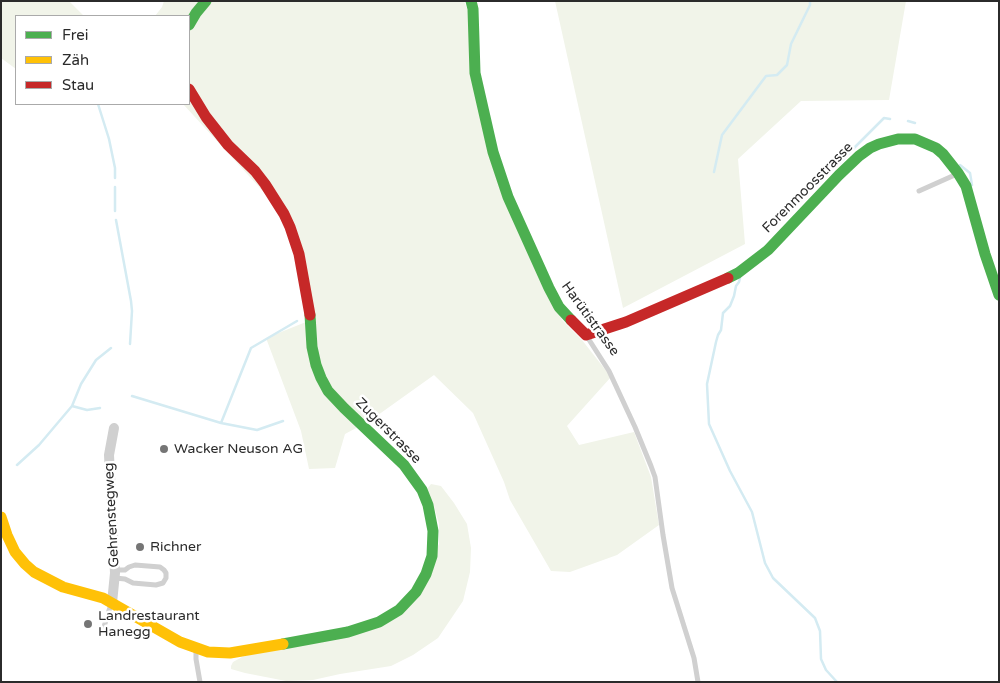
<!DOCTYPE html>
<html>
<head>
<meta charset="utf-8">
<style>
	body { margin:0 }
	#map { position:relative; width:1000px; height:683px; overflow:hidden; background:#fff; font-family:"Varela Round",sans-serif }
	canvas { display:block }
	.frame { position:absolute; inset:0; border:2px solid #2b2b2b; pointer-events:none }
	.legend { position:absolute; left:15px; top:15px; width:175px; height:90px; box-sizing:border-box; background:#fff; border:1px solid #aaa; margin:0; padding:6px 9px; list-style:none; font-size:15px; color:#2b2b2b }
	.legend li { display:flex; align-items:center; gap:10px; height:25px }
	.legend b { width:25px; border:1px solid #aaa }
</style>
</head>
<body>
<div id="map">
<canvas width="1000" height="683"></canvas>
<div class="frame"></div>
<ul class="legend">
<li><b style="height:6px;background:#4caf50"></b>Frei</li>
<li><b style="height:6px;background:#ffc107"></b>Zäh</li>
<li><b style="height:6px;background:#c62828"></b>Stau</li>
</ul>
</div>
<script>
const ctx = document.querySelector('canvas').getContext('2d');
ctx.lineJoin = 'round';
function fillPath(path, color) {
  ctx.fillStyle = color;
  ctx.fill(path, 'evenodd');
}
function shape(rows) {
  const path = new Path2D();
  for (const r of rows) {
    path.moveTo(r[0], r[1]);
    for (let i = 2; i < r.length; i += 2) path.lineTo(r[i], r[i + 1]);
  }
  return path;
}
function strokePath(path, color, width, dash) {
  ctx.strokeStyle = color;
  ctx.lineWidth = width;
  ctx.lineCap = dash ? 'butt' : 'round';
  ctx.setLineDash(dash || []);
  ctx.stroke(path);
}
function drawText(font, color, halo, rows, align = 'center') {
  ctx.font = font + ' "Varela Round",sans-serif';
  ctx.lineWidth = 5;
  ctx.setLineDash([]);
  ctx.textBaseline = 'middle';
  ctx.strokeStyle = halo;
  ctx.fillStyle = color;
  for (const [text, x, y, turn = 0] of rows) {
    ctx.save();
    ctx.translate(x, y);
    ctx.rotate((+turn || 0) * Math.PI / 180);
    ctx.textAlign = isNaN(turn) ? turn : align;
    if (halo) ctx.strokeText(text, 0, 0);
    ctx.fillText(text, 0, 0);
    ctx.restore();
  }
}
fillPath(shape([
	[1,1,69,1,83,15,89,16,16,16,16,69,1,58],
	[164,1,464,1,468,11,490,152,562,320,582,340,611,377,567,426,579,445,634,432,651,477,659,525,617,555,570,572,551,571,510,500,504,482,473,413,434,375,371,420,345,434,335,468,309,469,301,431,266,338,316,318,293,224,183,104,189,104,189,16,155,16,162,7],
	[555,1,906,1,889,100,801,101,738,159,745,244,623,308],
	[431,484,441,486,454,503,467,524,471,548,470,572,463,601,438,638,413,655,391,666,340,674,313,680,286,681,245,673,231,669,231,666,233,662,242,657,406,610,439,544,439,524,434,506,427,489]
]), '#f1f4e9');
strokePath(shape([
	[98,104,109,139,115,168,115,178],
	[908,121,915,123],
	[840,163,848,154,884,118,890,119],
	[960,165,970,173,972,185],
	[714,172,722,135,766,76,777,75,787,65,791,44,810,5,810,1],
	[115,187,115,211],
	[116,220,131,301,132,311,130,344],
	[740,278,739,282,736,286,734,296,730,306,723,313,721,330,718,335,716,342,707,384,709,424,730,471,752,512,765,563,773,578,815,618,820,631,821,659,826,670,837,682],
	[132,396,221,423,257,430,283,421],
	[72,406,87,410,100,408],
	[221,423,251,348,297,321],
	[17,465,39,445,72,406,81,384,96,360,111,348]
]), '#d4ebf2', 2.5);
strokePath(shape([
	[919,191,957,174],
	[586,335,609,371,635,427,651,466,655,477,663,535,672,588,694,658,698,682],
	[115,578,125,579,133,583,156,585,163,583,166,578,166,573,164,570,160,567,135,565,129,567,125,570,115,570],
	[103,630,111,604],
	[196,649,196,659,200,682]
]), '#d0d0d0', 5);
strokePath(shape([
	[112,603,115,573,109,455,114,428]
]), '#d0d0d0', 10);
strokePath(shape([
	[471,1,473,9,475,73,493,152,508,197,549,288,559,307,571,320],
	[189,25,196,13,206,1],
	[728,278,738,273,768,250,839,175,859,156,870,148,879,144,898,139,915,139,936,148,943,154,958,173,966,186,985,254,999,295],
	[283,644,348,632,379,622,399,610,416,592,426,574,432,556,433,531,428,505,422,490,404,465,344,408,328,391,321,378,316,365,312,347,310,315]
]), '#4caf50', 11);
strokePath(shape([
	[1,517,7,535,15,552,25,564,34,572,63,587,103,598,180,642,208,652,230,653,283,644]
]), '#ffc107', 11);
strokePath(shape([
	[189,89,206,117,228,145,255,171,265,184,284,214,290,227,299,254,310,315],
	[571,320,586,335,626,322,728,278]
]), '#c62828', 11);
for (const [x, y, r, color] of [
	[164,449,5,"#757575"],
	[140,547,5,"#757575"],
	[88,624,5,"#757575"]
]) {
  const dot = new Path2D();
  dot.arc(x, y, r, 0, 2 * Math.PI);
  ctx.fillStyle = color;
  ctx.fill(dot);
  strokePath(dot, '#fff', 2);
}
drawText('14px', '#2b2b2b', '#fff', [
	["Forenmoosstrasse",808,188,-45],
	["Harütistrasse",590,319,54],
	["Zugerstrasse",388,431,45],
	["Gehrenstegweg",112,515,-93]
]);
drawText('14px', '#2b2b2b', '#fff', [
	["Wacker Neuson AG",174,449],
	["Richner",150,547],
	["Landrestaurant",98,616],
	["Hanegg",98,632]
], 'left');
</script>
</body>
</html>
